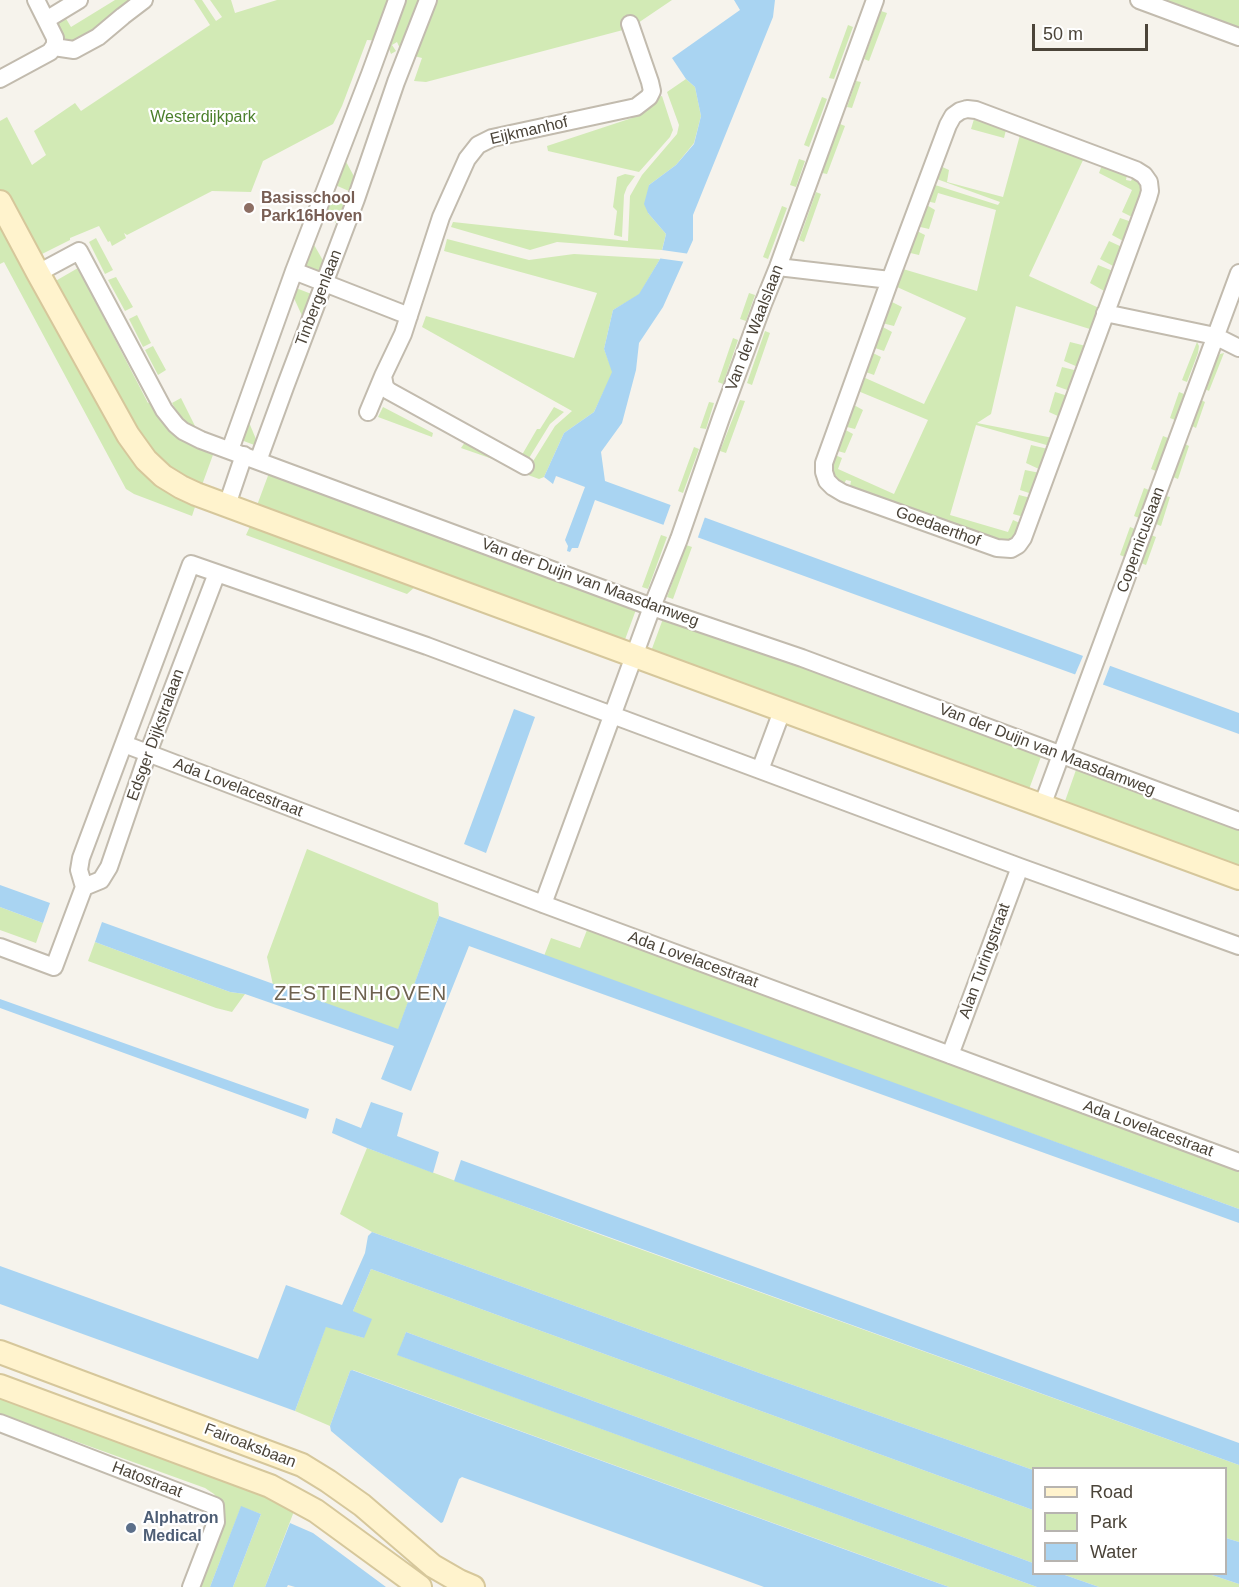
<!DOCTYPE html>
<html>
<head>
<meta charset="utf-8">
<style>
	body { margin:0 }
	#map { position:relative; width:1239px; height:1587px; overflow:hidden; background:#f6f3ec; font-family:Arial,sans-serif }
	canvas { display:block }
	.legend { position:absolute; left:1032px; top:1467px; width:195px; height:108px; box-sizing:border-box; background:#fff; border:2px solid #b7b4b0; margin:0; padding:8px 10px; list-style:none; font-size:18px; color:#4b4439 }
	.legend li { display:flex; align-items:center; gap:12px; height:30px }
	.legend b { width:30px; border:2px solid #b7b4b0 }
	.scale { position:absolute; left:1032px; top:24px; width:116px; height:27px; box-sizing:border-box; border:3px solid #4b4439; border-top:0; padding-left:8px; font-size:18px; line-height:21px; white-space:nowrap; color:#4b4439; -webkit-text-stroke:4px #fff; paint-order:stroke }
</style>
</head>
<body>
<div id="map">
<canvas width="1239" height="1587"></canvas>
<ul class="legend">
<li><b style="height:8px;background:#fff3cd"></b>Road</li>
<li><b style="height:16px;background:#d2eab5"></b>Park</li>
<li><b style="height:16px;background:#a9d4f2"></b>Water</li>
</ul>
<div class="scale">50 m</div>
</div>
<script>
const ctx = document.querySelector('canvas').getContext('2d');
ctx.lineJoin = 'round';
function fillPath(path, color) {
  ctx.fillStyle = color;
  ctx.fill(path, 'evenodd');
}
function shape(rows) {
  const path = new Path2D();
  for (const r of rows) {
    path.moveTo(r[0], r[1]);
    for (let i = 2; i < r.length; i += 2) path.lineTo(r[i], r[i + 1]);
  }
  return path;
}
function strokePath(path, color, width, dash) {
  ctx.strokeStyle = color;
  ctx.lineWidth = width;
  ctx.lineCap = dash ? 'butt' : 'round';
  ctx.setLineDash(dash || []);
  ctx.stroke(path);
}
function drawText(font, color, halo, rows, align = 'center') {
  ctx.font = font + ' Arial,sans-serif';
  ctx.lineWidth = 4.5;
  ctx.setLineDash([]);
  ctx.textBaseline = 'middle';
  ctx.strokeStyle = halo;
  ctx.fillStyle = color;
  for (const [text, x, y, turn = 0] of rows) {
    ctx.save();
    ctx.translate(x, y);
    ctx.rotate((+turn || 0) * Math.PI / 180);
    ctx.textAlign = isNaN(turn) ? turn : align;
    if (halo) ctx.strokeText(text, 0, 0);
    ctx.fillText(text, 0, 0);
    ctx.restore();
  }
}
fillPath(shape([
	[115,0,134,0,99,28,75,43,67,42,58,26,59,20,65,17,71,27],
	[194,0,202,0,216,21,222,17,210,0,231,0,235,13,277,0,672,0,638,23,623,30,426,82,414,81,422,58,402,53,397,42,392,45,396,51,391,54,386,41,367,40,342,106,333,124,263,161,251,192,212,191,127,235,124,233,126,238,112,246,110,241,108,242,99,226,70,238,70,240,42,254,34,251,16,258,111,420,196,504,192,516,134,494,126,489,4,262,0,264,0,121,7,117,32,165,46,155,34,131,75,103,81,111,210,25],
	[1162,0,1239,0,1239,28,1226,23],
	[881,11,887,13,869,61,864,59],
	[848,25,853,27,834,79,829,78],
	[686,79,695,87,701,116,694,143,676,165,649,185,648,213,666,234,662,250,557,242,530,250,451,227,453,222,628,241,630,196,642,175,677,134,679,125,667,92],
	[856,81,861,82,852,108,847,107],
	[662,96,673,130,670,137,639,172,548,151,547,146,632,118,645,109,651,99],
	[822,97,827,99,809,147,804,145],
	[974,119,1006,130,1004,138,971,129],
	[840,124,845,126,827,174,822,173],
	[1020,135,1084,158,1029,276,1099,308,1093,330,1016,306,991,414,977,423,1053,438,1050,446,976,425,950,515,1008,532,1013,520,1022,524,1016,539,1006,544,948,521,850,486,851,481,846,480,844,484,831,479,833,454,842,458,838,469,894,494,928,420,858,391,863,377,924,404,966,318,897,287,903,269,977,291,996,210,938,193,935,203,926,201,932,184,998,205,1000,202,934,178,938,165,949,170,947,182,1003,197],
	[344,158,356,180,351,192,333,184],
	[799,159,805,161,796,187,790,185],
	[1102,165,1127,175,1126,180,1131,181,1133,176,1141,180,1145,188,1134,218,1122,212,1132,190,1099,173],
	[625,174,635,176,627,187,624,195,622,237,614,235,617,211,613,207,617,177],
	[816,192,821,194,804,242,799,240],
	[331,194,348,200,338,227,326,206],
	[925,204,935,210,929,229,916,226],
	[782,206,787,208,768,259,763,257],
	[1120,218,1132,222,1125,242,1112,235],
	[915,230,925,235,919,255,906,252],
	[96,238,113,270,105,274,89,242],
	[447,239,529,260,574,254,660,259,639,295,613,310,604,349,613,372,594,412,564,433,544,477,539,479,520,472,532,463,555,426,572,411,422,327,426,316,574,358,597,293,444,251],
	[1109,241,1122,247,1115,267,1100,259],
	[313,243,325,264,322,271,317,274,307,270,305,264],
	[1098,265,1113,271,1106,292,1090,283],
	[78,268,148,403,150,402,154,409,214,452,202,485,172,473,143,443,52,283],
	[116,277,133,307,125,311,108,280],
	[296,288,314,295,304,320,293,296],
	[749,293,755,295,746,321,740,319],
	[890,301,902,307,894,326,882,323],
	[137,315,151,343,143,347,129,319],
	[881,326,892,332,884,351,872,347],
	[765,331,770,333,752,385,747,383],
	[733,338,738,340,723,384,718,382],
	[1070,342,1086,346,1078,367,1064,361],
	[1197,342,1199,346,1198,353,1187,382,1182,380],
	[153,346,166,370,158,375,145,350],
	[871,352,881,357,874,375,863,371],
	[1224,353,1209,391,1205,389,1216,360,1220,354],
	[1062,367,1078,371,1070,391,1056,386],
	[1055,392,1068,396,1060,417,1049,412],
	[1179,392,1184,394,1175,420,1170,418],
	[181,398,196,428,195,430,181,419,172,403],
	[740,400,745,401,726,453,720,451],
	[1201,400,1205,402,1196,428,1192,426],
	[709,402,714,403,706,429,700,428],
	[852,404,863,410,855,429,843,426],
	[383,407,433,433,432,437,378,417],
	[554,407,564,412,550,424,526,463,519,460,537,429,540,429],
	[248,420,258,444,257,446,241,440],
	[842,428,853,434,845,453,834,450],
	[1163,436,1168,438,1156,471,1151,469],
	[467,439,504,463,461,448],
	[1185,444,1189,446,1178,479,1173,477],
	[1031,445,1048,449,1041,470,1026,463],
	[694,447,699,449,683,493,678,491],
	[1025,470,1040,473,1032,494,1020,490],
	[269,473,333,498,637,607,623,645,256,508],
	[1144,488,1149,490,1139,518,1134,516],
	[1019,495,1031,498,1024,517,1013,514],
	[1166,496,1170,497,1161,526,1156,524],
	[251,524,416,586,407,594,246,535],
	[1130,527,1135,529,1125,557,1120,555],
	[661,535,667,537,648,589,642,587],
	[1151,535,1156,537,1146,565,1141,563],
	[686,545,692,547,673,599,667,597],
	[664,616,1042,754,1028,792,650,654],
	[1077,767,1239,826,1239,869,1064,804],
	[307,849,438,903,439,916,398,1030,273,985,267,957],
	[0,907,43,923,36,943,0,930],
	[587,930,1239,1169,1239,1209,544,956,551,938,580,948],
	[95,942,230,992,245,994,232,1012,216,1008,88,961],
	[367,1148,601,1235,1239,1465,1239,1542,1226,1538,1226,1468,1034,1468,1033,1470,762,1374,372,1232,340,1214],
	[371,1269,1033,1510,1033,1563,406,1332,398,1355,1037,1587,949,1587,353,1370,350,1371,330,1426,295,1411,326,1326,364,1338,353,1311],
	[0,1393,296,1506,265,1587,233,1587,261,1514,241,1507,210,1587,198,1587,221,1504,214,1494,205,1488,0,1414],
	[1062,1574,1209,1574,1239,1584,1239,1587,1099,1587]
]), '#d2eab5');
fillPath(shape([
	[734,0,775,0,773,17,693,215,693,240,663,307,639,343,636,370,622,423,601,452,605,481,1239,713,1239,734,595,500,578,548,572,548,570,552,567,551,568,546,565,540,585,487,556,476,553,484,544,477,564,433,594,412,612,372,604,349,613,310,639,294,660,259,666,234,648,213,644,204,649,185,676,165,694,144,701,116,695,87,686,79,672,58,740,10],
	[514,709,535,717,486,853,464,844],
	[0,885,50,903,43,923,0,907],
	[439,916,1239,1209,1239,1223,469,946,411,1091,381,1079,394,1046,245,994,230,992,95,942,102,922,398,1029],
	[0,999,309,1109,306,1119,0,1008],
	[371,1102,403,1113,397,1136,439,1152,433,1173,367,1148,332,1133,336,1118,361,1128],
	[461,1160,1239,1443,1239,1465,454,1181],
	[372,1232,762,1374,1033,1470,1033,1510,371,1269,353,1311,372,1319,364,1338,326,1327,295,1411,0,1304,0,1266,258,1359,286,1285,342,1305,365,1253,368,1236],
	[406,1332,1033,1563,1034,1574,1062,1574,1099,1587,1037,1587,397,1355],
	[352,1370,852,1552,949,1587,764,1587,462,1477,459,1479,443,1522,441,1523,331,1431,330,1426,350,1371],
	[241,1506,261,1514,233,1587,210,1587],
	[290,1523,313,1533,386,1587,295,1587,288,1585,287,1587,265,1587],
	[1226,1538,1239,1542,1239,1584,1209,1574,1226,1574]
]), '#a9d4f2');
fillPath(shape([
	[659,250,662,250,690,254,686,262,657,258],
	[670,502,707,515,705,517,697,540,662,527,663,526,671,504],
	[1082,652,1113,664,1110,666,1102,687,1074,677,1083,656]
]), '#f6f3ec');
const street = shape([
	[1139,0,1239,37],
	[46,20,79,0],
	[54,47,74,50,98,37,123,16,144,0],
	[0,79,50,52,55,45,55,38,36,0],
	[967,109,976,110,1136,170,1144,175,1149,182,1150,191,1148,198,1023,538,1018,545,1011,549,997,548,843,493,833,487,827,481,824,472,824,463,890,280,948,125,953,116,960,111,967,109],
	[778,267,890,280],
	[294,271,409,316],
	[38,273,79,251,164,410,176,425,183,431,201,440,652,607,802,658,1239,821],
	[1105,313,1215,336,1239,348],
	[368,412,383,376],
	[230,450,294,271,370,74,397,0],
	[258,461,285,387,356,199,396,82,428,0],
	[525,466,389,391,385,387,383,376,403,334,441,217,467,159,478,145,492,138,636,107,649,97,652,91,650,82,630,24],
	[227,505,244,455],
	[124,744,543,904,1239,1162],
	[760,770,782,711],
	[1042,806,1239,273],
	[84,887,101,880,109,867,148,753,217,573],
	[543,904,652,607,679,539,721,418,763,304,778,267,875,0],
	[0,947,54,967,84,887,79,870,81,858,191,564,427,646,1020,867,1239,946],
	[950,1055,1020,867],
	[0,1423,215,1506,216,1522,191,1587]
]);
const secondary = shape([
	[0,202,38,273,128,435,146,460,163,476,181,487,196,494,450,588,1239,878],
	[0,1352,302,1465,328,1481,362,1505,433,1566,459,1581,473,1587],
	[0,1386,270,1486,316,1511,420,1587]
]);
strokePath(street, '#c2bbae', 20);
strokePath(secondary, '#d6c79b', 26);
strokePath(street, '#fff', 16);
strokePath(secondary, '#fff3cd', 22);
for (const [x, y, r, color] of [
	[249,208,6,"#8d6e63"],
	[131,1528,6,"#5c6f8a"]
]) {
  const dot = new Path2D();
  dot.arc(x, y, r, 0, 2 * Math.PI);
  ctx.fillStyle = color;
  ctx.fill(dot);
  strokePath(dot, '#fff', 2);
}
drawText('16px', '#4a7f2a', '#fff', [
	["Westerdijkpark",203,118]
]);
drawText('16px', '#4b4439', '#fff', [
	["Eijkmanhof",529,131,-13],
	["Tinbergenlaan",319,298,-69],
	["Van der Waalslaan",755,328,-69],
	["Goedaerthof",938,527,20],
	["Copernicuslaan",1141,540,-70],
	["Van der Duijn van Maasdamweg",590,583,20],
	["Edsger Dijkstralaan",156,735,-70],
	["Van der Duijn van Maasdamweg",1047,750,21],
	["Ada Lovelacestraat",238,788,21],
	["Ada Lovelacestraat",693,960,20],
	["Alan Turingstraat",985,961,-70],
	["Ada Lovelacestraat",1148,1129,20],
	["Fairoaksbaan",250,1446,21],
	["Hatostraat",147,1480,21]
]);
drawText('bold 16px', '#785e54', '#fff', [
	["Basisschool",261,199],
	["Park16Hoven",261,217]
], 'left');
drawText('bold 16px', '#4e5e75', '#fff', [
	["Alphatron",143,1519],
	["Medical",143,1537]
], 'left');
ctx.letterSpacing = '1.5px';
drawText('20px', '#6e6250', '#fff', [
	["ZESTIENHOVEN",361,994]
]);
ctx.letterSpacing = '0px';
</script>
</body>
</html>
